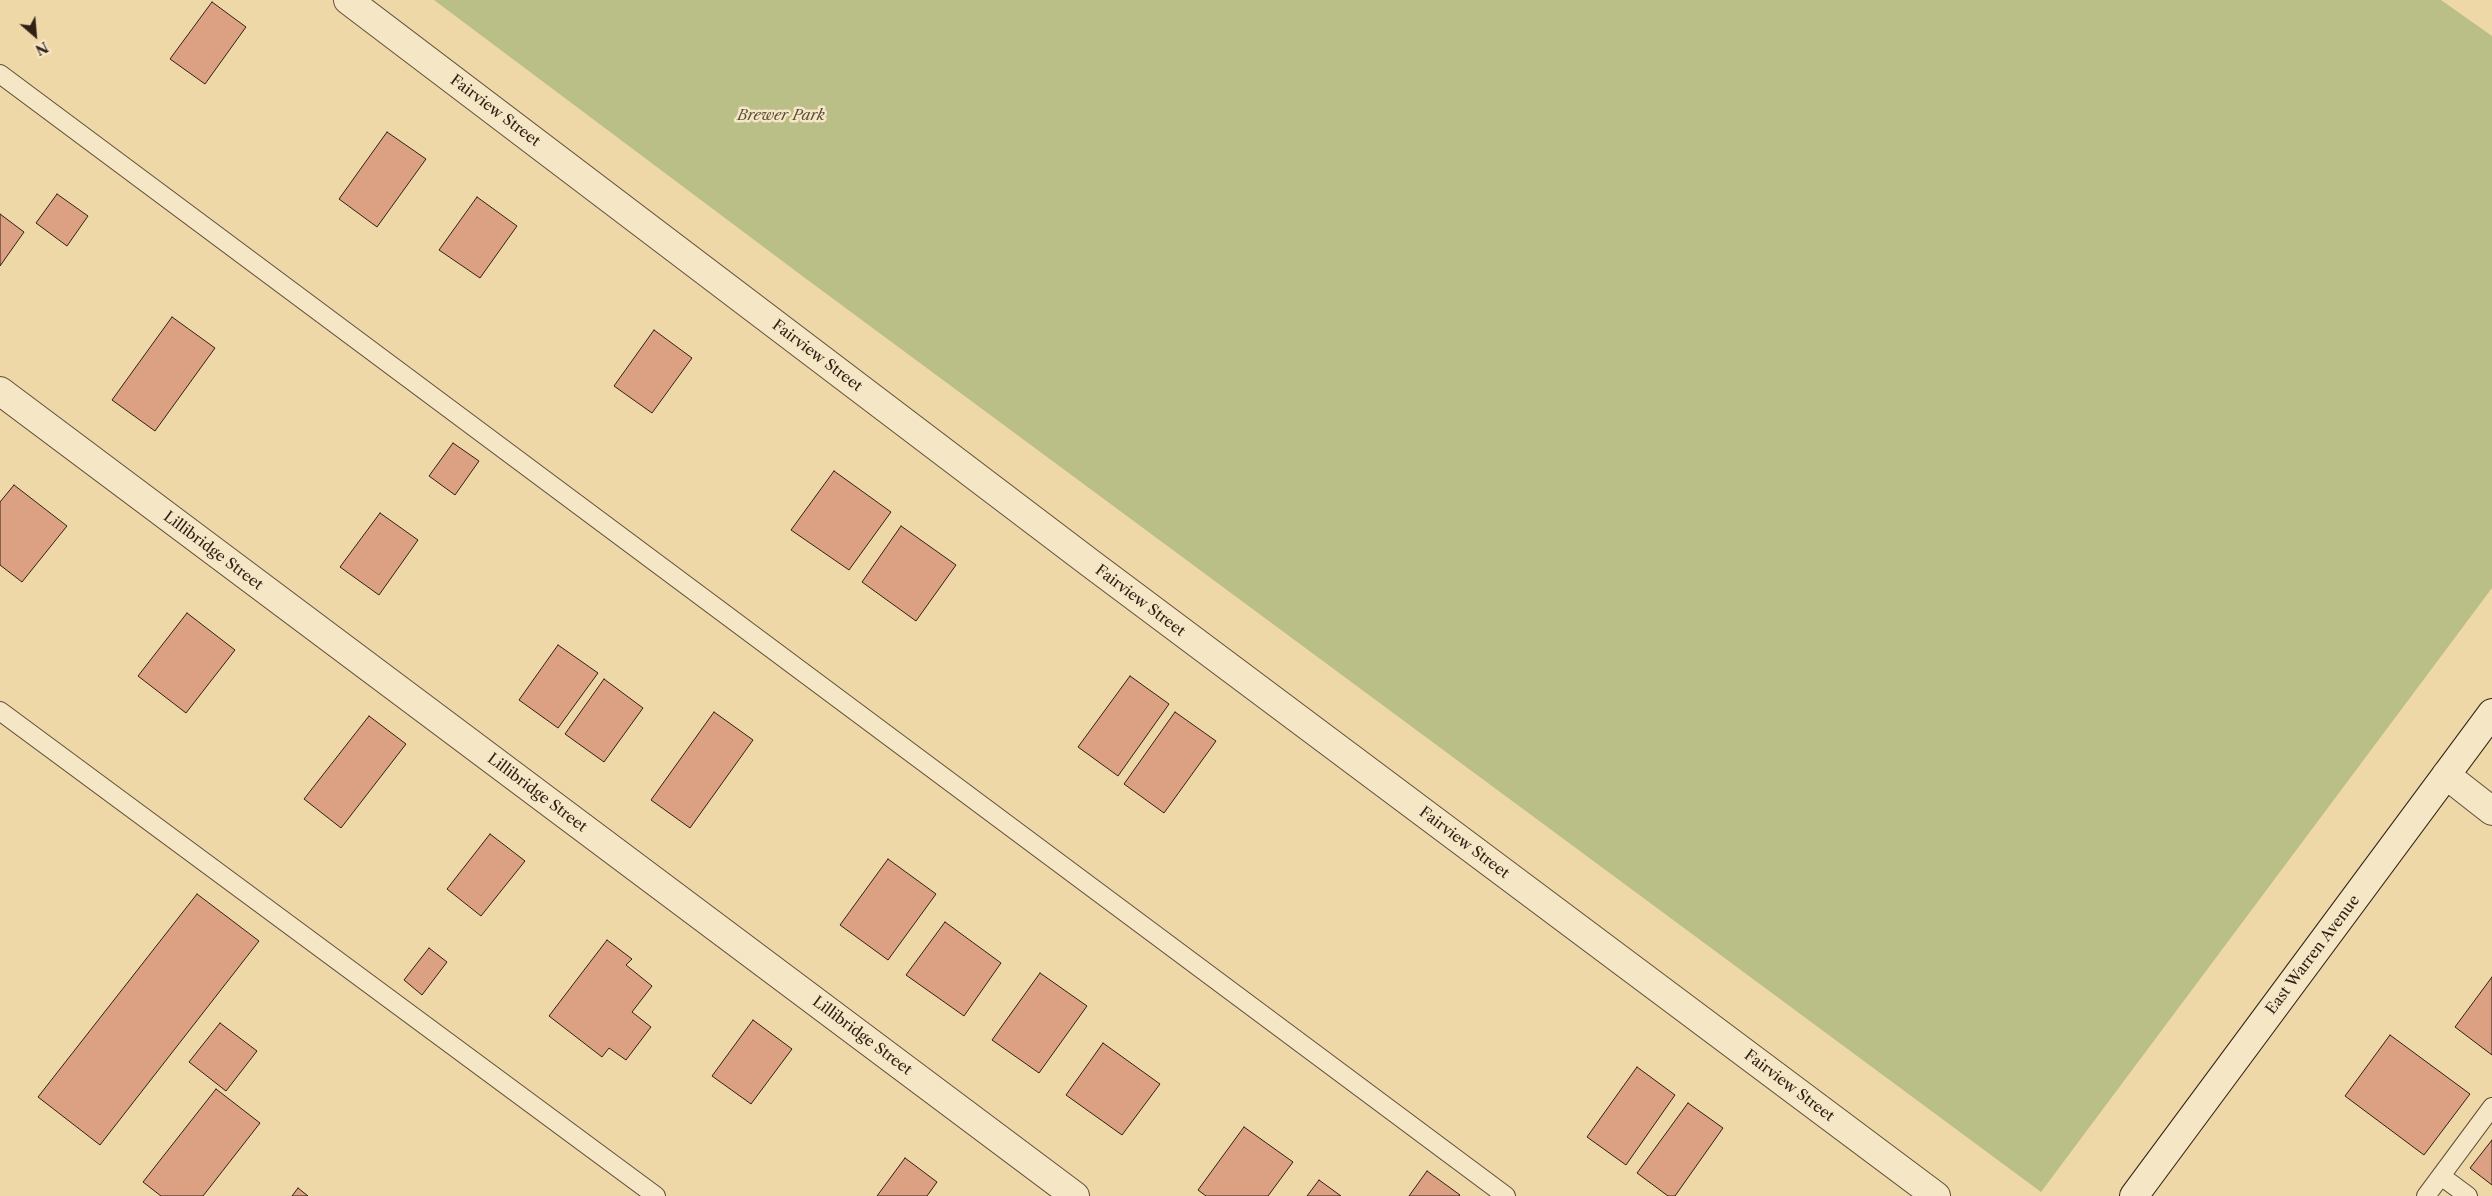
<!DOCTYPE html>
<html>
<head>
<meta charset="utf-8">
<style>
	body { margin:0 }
	#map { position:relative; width:2492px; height:1196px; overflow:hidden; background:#efd8a8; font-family:"Libre Caslon Text",serif }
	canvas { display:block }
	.north { position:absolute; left:10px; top:10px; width:50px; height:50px; -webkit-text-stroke:4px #f5e6c6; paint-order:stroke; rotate:153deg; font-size:14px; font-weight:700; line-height:20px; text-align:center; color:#302015 }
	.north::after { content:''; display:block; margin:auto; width:18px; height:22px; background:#302015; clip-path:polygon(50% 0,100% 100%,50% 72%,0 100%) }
</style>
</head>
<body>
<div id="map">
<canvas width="2492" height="1196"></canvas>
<div class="north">N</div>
</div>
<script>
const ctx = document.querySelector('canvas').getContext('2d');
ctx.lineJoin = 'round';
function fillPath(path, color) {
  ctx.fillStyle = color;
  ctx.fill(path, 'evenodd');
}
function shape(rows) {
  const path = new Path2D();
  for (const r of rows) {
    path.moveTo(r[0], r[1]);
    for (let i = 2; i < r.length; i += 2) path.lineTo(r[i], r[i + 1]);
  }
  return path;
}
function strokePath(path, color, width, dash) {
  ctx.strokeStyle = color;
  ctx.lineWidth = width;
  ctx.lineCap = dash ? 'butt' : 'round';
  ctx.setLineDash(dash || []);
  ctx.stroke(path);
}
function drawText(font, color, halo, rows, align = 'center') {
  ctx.font = font + ' "Libre Caslon Text",serif';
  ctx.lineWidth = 5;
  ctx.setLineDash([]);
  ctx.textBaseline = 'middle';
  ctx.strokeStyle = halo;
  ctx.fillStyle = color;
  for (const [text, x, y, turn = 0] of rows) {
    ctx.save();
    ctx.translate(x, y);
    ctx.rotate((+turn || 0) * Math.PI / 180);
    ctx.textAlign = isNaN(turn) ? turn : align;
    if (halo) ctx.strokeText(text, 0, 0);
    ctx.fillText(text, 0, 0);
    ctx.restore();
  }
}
fillPath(shape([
	[434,0,2441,0,2492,36,2492,588,2041,1192,805,278]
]), '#babe87');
const building = shape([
	[212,2,246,27,205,84,170,59,212,2],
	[387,132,426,159,377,227,339,199,387,132],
	[57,194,88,216,67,246,36,223,57,194],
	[477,197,517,226,480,278,439,250,477,197],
	[0,214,24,232,0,266,0,214],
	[172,317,215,348,155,431,112,400,172,317],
	[654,330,692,358,652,413,614,386,654,330],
	[453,443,479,461,455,495,429,476,453,443],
	[834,471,891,512,849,570,791,530,834,471],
	[14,485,67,526,22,582,0,565,0,502,14,485],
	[380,513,418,540,379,595,340,567,380,513],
	[901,526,956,565,916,621,862,582,901,526],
	[187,613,235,650,186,713,138,676,187,613],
	[558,645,598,673,558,728,519,700,558,645],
	[1130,676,1169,704,1118,776,1078,747,1130,676],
	[604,679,643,708,604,762,565,734,604,679],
	[714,712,753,740,690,828,651,800,714,712],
	[1175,712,1216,741,1164,813,1124,784,1175,712],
	[369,716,406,744,341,828,304,799,369,716],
	[490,834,525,861,481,916,447,889,490,834],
	[888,859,936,894,888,960,840,925,888,859],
	[197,894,259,941,100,1145,38,1097,197,894],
	[945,922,1001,963,964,1016,906,975,945,922],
	[607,940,632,959,626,965,652,986,632,1012,651,1027,626,1060,609,1048,602,1057,549,1016,607,940],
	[429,948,447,962,422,995,404,980,429,948],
	[1040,973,1087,1006,1039,1073,992,1040,1040,973],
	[2492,977,2492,1055,2455,1027,2492,977],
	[753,1020,792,1049,751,1104,712,1076,753,1020],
	[220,1023,257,1051,226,1091,189,1062,220,1023],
	[2390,1035,2470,1094,2424,1155,2345,1096,2390,1035],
	[1103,1043,1160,1084,1122,1135,1066,1095,1103,1043],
	[1637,1067,1675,1095,1626,1165,1587,1137,1637,1067],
	[216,1089,260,1123,203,1196,161,1196,143,1182,216,1089],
	[1688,1103,1723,1128,1675,1196,1668,1196,1637,1173,1688,1103],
	[1244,1127,1293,1162,1268,1196,1206,1196,1198,1190,1244,1127],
	[2492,1140,2492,1185,2470,1168,2492,1140],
	[905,1158,937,1182,927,1196,877,1196,905,1158],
	[1427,1171,1460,1195,1459,1196,1409,1196,1427,1171],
	[1319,1180,1341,1196,1307,1196,1319,1180],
	[298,1188,308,1196,292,1196,298,1188]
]);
fillPath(building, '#dba182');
strokePath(building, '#302015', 1);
const lane = shape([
	[0,74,1506,1196],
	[0,711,656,1196],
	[2441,1176,2468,1196],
	[2426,1196,2492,1107]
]);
const street = shape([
	[348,0,1090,563,1936,1196],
	[0,391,1075,1196],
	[2446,775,2492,811]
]);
const secondary = shape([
	[2134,1196,2492,713]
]);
strokePath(lane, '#604e3a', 20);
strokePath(street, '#604e3a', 30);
strokePath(secondary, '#302015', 30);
strokePath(lane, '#f5e6c6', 18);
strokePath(street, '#f5e6c6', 28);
strokePath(secondary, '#f5e6c6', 28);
drawText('15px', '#302015', '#f5e6c6', [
	["Fairview Street",495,111,37],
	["Fairview Street",817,356,37],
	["Lillibridge Street",213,551,37],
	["Fairview Street",1140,601,37],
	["Lillibridge Street",537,793,37],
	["Fairview Street",1464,843,37],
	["East Warren Avenue",2313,955,-53],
	["Lillibridge Street",862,1036,37],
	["Fairview Street",1789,1086,37]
]);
drawText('italic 15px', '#594f37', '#f5e6c6', [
	["Brewer Park",781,116]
]);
</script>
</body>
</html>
